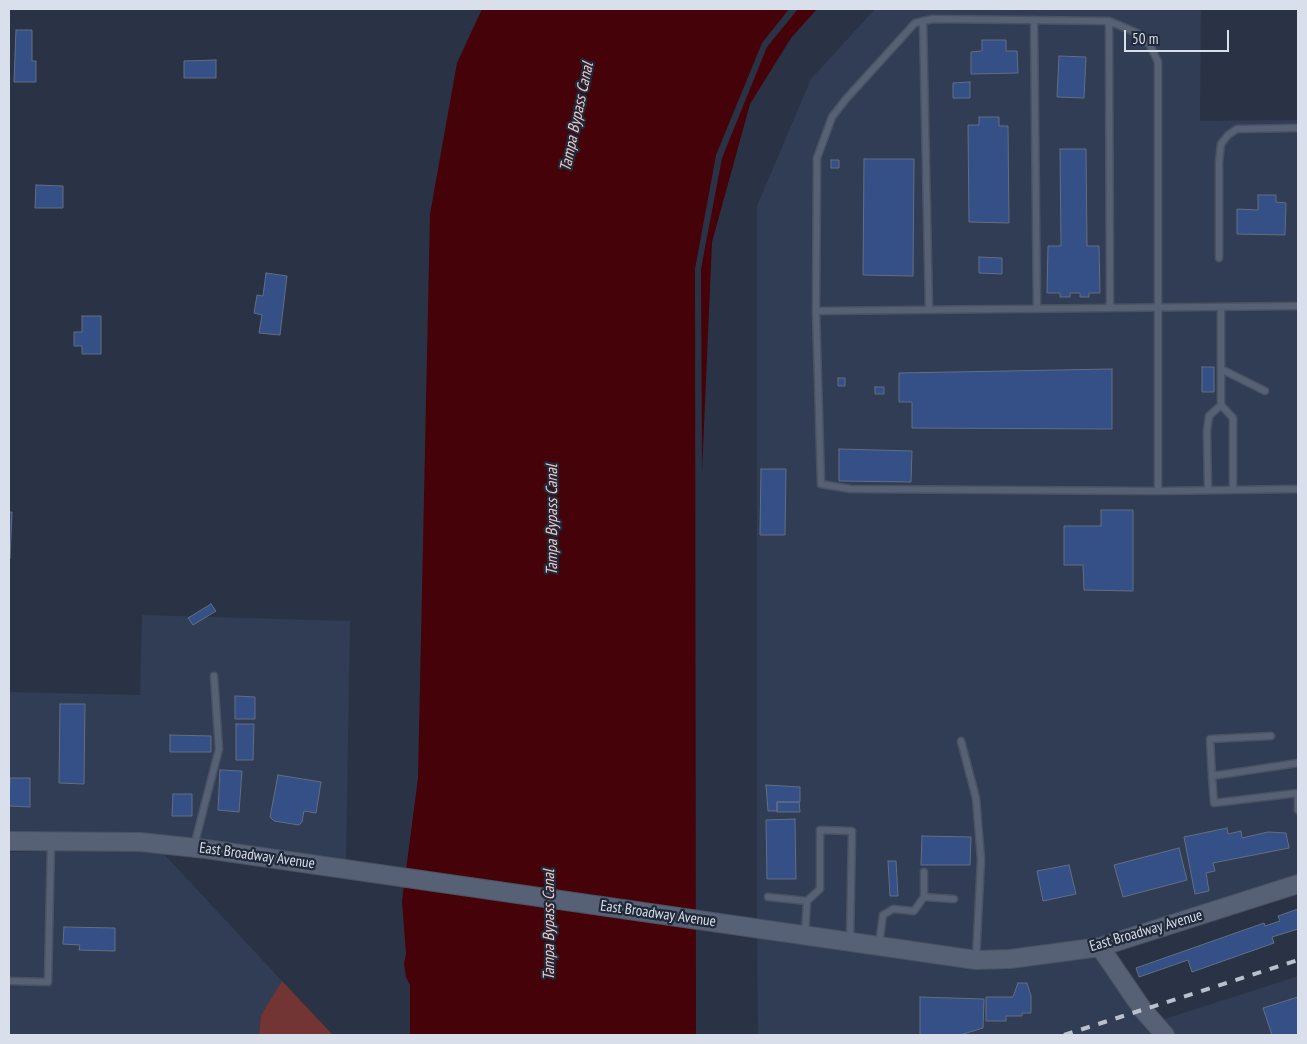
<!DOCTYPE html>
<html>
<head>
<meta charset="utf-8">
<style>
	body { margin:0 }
	#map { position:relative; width:1307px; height:1044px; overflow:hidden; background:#293345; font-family:"PT Sans Narrow",sans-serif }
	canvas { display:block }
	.frame { position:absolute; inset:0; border:10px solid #d9dfeb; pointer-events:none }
	.scale { position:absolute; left:1124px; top:30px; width:105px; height:22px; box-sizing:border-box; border:2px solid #d9dfeb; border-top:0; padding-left:6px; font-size:15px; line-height:18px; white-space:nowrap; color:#d9dfeb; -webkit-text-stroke:4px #20293a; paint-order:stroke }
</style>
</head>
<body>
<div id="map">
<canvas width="1307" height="1044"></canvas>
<div class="frame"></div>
<div class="scale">50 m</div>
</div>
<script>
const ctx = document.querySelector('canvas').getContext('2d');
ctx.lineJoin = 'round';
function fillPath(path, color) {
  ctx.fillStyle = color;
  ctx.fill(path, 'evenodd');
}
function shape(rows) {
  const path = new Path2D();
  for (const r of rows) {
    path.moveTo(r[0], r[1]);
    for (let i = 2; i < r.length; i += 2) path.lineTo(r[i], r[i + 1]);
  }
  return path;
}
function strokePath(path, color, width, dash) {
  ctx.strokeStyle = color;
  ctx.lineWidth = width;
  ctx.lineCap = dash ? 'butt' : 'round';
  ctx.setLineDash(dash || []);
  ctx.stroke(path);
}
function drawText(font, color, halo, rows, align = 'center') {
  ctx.font = font + ' "PT Sans Narrow",sans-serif';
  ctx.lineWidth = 4.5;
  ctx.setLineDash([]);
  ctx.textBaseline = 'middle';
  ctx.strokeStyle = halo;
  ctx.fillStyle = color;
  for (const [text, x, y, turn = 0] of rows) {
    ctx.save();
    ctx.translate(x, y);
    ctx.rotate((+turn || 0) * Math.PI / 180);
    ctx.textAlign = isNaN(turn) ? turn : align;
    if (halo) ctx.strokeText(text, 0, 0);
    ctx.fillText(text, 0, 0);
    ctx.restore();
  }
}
fillPath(shape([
	[875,9,1201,9,1200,121,1298,120,1298,876,1103,938,1101,936,1097,939,1010,951,976,952,757,920,757,206,811,79],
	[142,615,350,621,346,860,207,841,9,833,9,692,140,695],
	[103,850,163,853,282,981,261,1015,259,1035,9,1035,9,852],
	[757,936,955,964,1098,957,1155,1035,758,1035],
	[1298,976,1298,1035,1176,1035,1162,1020]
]), '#313d55');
fillPath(shape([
	[282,981,330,1032,332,1035,259,1035,261,1015]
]), '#733533');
fillPath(shape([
	[482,9,789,9,762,43,716,155,695,269,696,1035,410,1035,410,985,406,977,404,964,406,953,402,901,418,778,430,214,457,63],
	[798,9,817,9,791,38,750,104,712,242,702,472,701,269,722,158,767,47]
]), '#450208');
const building = shape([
	[16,30,32,30,32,61,36,61,36,82,14,82,16,30],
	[982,40,1006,40,1006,51,1017,51,1018,73,971,74,971,52,982,51,982,40],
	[1059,56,1086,57,1084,98,1057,97,1059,56],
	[216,60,216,78,184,78,184,61,216,60],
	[970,82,970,98,953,98,953,83,970,82],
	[979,117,999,117,999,126,1008,126,1009,223,969,222,968,125,979,125,979,117],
	[1060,149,1086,149,1087,246,1099,246,1100,293,1089,293,1089,297,1080,297,1080,293,1070,293,1070,297,1060,297,1060,293,1047,293,1048,246,1061,246,1060,149],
	[864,159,914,159,913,276,863,275,864,159],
	[831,160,839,160,839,168,831,168,831,160],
	[36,185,63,186,63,208,35,208,36,185],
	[1258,195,1276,195,1276,202,1286,203,1285,235,1237,234,1237,209,1258,210,1258,195],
	[979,257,1002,258,1002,274,979,273,979,257],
	[266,273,287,276,280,335,259,333,262,315,254,313,257,295,263,296,266,273],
	[82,316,101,316,101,354,82,354,82,346,74,346,74,332,82,332,82,316],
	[1202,367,1214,367,1214,392,1202,392,1202,367],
	[1112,369,1112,429,912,428,912,402,899,402,899,373,1112,369],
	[838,378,845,378,845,386,838,386,838,378],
	[875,387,884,387,884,394,875,394,875,387],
	[839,449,912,451,911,482,839,481,839,449],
	[761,469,786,469,785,535,760,535,761,469],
	[1101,510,1133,510,1133,591,1084,590,1083,565,1064,565,1064,526,1101,526,1101,510],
	[9,512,12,512,10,559,9,559,9,512],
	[211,604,216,611,193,625,188,618,211,604],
	[235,696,255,697,255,719,235,719,235,696],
	[60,704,85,704,84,784,59,783,60,704],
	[236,724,254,724,253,760,236,760,236,724],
	[170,735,211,736,211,752,170,752,170,735],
	[220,770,242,771,239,812,218,810,220,770],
	[278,775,321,782,316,813,304,811,302,822,299,825,274,821,270,817,278,775],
	[10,778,30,778,30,807,9,806,10,778],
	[766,785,800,787,800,802,777,802,777,811,768,811,766,785],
	[173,794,192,794,192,816,172,816,173,794],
	[777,802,799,802,800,812,777,812,777,802],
	[795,819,796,879,767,879,766,820,795,819],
	[1227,828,1228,834,1241,831,1242,838,1268,832,1286,833,1289,848,1213,863,1215,871,1206,873,1209,891,1195,894,1184,837,1227,828],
	[922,836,971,837,970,865,921,865,922,836],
	[1179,848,1187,880,1123,897,1114,865,1179,848],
	[888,861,896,861,898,896,890,896,888,861],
	[1069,865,1076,894,1043,901,1037,871,1069,865],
	[1298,909,1298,929,1272,937,1274,943,1192,972,1188,960,1139,977,1136,968,1264,923,1265,926,1280,921,1278,916,1298,909],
	[64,927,115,928,115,951,79,950,80,945,63,944,64,927],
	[1018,983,1027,983,1031,996,1031,1013,1022,1013,1022,1016,1006,1016,1006,1021,986,1021,986,997,1013,997,1018,983],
	[920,997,984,999,983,1028,960,1035,920,1035,920,997],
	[1298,997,1298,1035,1272,1035,1263,1008,1298,997]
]);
fillPath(building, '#345086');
strokePath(building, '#636e82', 1);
const service = shape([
	[1034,20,1037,309],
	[923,21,929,310],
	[1109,21,1110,308],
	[1219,258,1219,162,1221,144,1228,135,1237,129,1298,128],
	[1221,307,1221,405,1233,418,1233,490],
	[816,311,1298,306],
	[1221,369,1265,391],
	[1208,490,1207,431,1209,416,1221,405],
	[1158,491,1158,62,1150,45,1137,33,1109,21,933,19,915,23,846,99,832,117,817,158,816,311,821,484,850,489,1158,491,1298,489],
	[1271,736,1210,739,1212,776,1298,763],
	[961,741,976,798,981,859,976,959],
	[1212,776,1214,803,1298,793],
	[1298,793,1298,810],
	[194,846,219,749,214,676],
	[768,897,807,901],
	[924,897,954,899],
	[805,934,807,901,820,889,820,830,852,831,850,941],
	[879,944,883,915,893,909,914,911,924,897,924,872],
	[9,981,48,982,51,842]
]);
const secondary = shape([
	[9,841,140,842,206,849,976,960,1010,959,1100,947,1298,884],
	[1100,947,1143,1010,1165,1035]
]);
strokePath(service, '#4a5161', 9);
strokePath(secondary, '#4a5161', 20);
strokePath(service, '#566175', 6);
strokePath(secondary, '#566175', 18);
strokePath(shape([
	[1064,1035,1298,960]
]), '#bac0cd', 4, [9, 9]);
drawText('15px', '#d9dfeb', '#20293a', [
	["East Broadway Avenue",257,856,8],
	["East Broadway Avenue",658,914,8],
	["East Broadway Avenue",1146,931,-16]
]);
drawText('italic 16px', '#f3c7c4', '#20293a', [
	["Tampa Bypass Canal",577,117,-78],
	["Tampa Bypass Canal",552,520,-90],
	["Tampa Bypass Canal",549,925,-90]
]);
</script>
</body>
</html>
